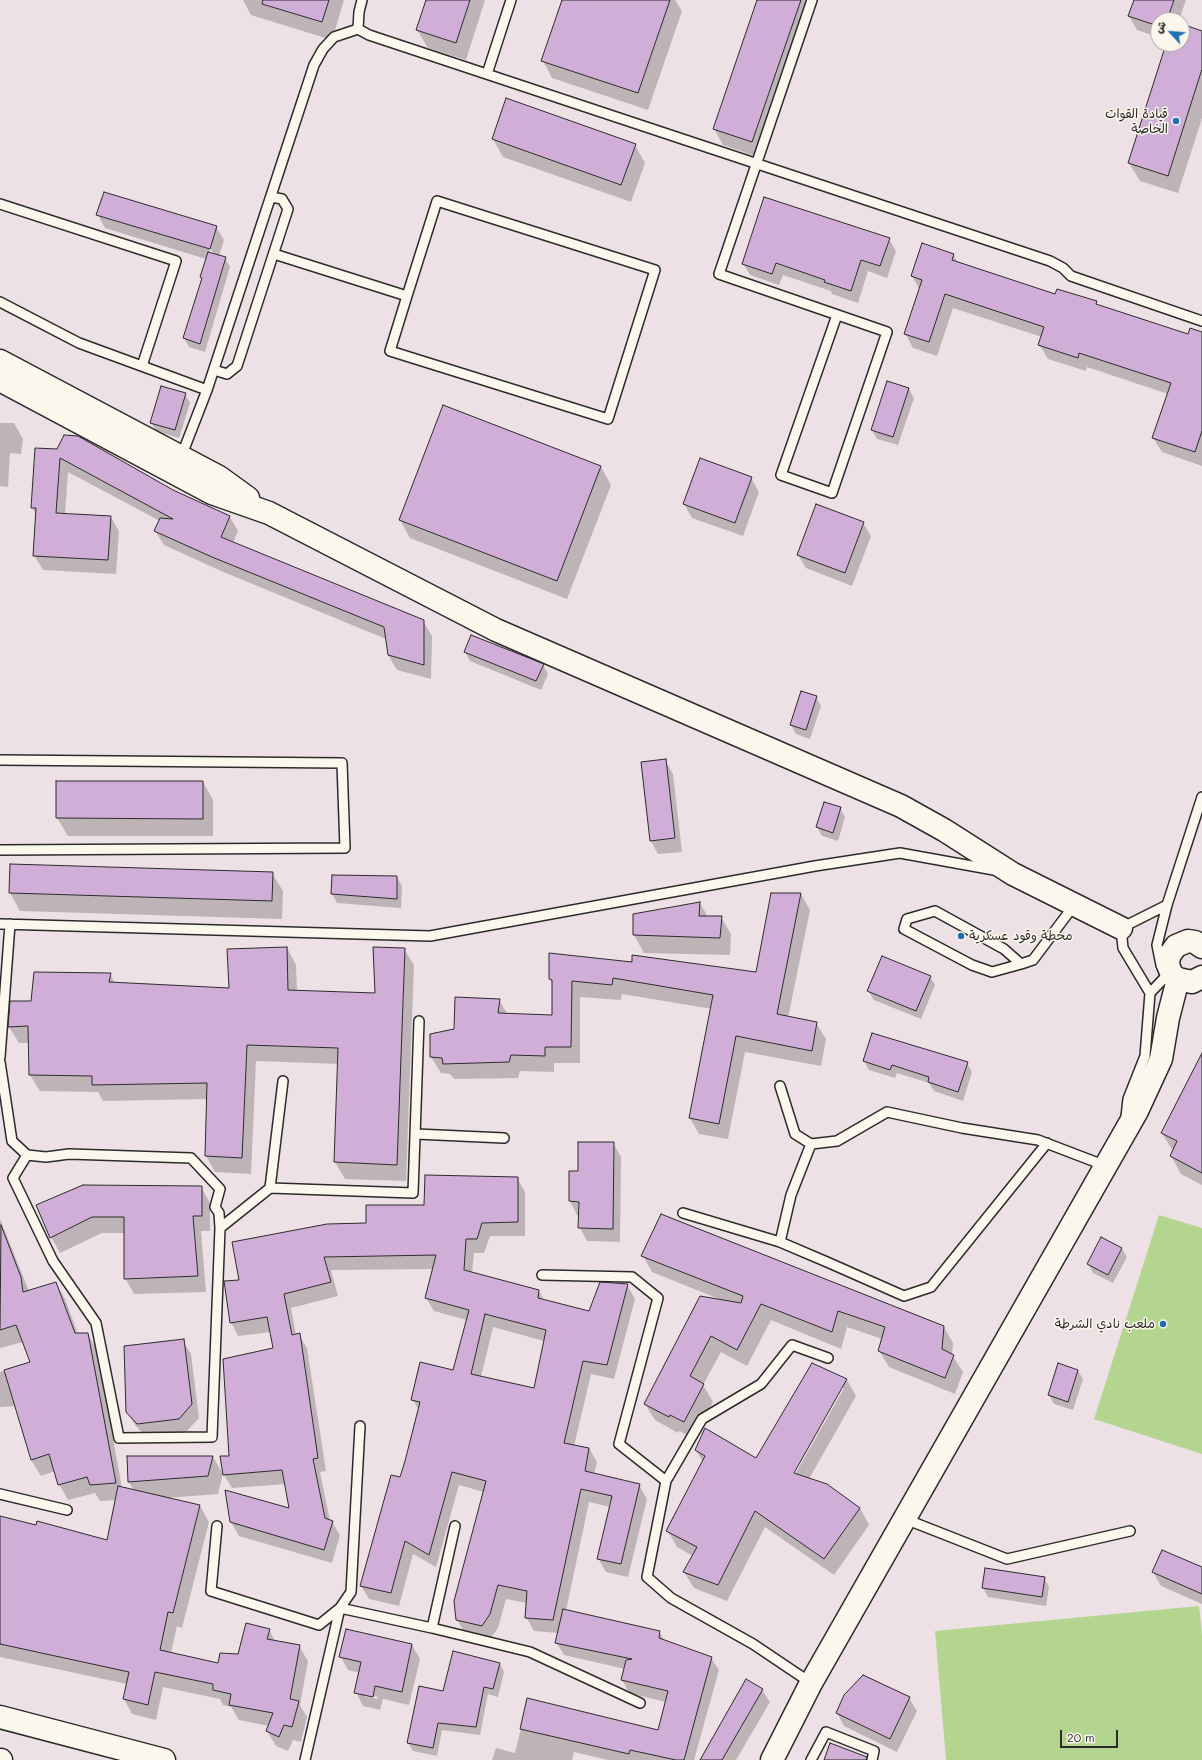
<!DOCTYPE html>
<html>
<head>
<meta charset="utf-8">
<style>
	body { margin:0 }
	#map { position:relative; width:1202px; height:1760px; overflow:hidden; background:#eee1e6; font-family:Mali,"Playpen Sans Arabic",sans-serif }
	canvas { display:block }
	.north { position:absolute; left:1150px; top:12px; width:40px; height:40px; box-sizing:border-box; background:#fbf7ec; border:1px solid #a8a59f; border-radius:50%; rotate:296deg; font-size:11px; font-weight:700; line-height:16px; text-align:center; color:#2b2b2b }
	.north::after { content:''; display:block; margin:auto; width:14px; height:18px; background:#1f6fb2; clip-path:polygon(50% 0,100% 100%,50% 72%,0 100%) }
	.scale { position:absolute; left:1060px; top:1730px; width:58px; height:18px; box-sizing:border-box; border:2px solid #2b2b2b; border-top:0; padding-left:5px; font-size:12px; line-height:14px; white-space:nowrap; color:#2b2b2b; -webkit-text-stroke:3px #fbf7ec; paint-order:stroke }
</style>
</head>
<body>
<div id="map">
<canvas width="1202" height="1760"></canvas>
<div class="north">ش</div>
<div class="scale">20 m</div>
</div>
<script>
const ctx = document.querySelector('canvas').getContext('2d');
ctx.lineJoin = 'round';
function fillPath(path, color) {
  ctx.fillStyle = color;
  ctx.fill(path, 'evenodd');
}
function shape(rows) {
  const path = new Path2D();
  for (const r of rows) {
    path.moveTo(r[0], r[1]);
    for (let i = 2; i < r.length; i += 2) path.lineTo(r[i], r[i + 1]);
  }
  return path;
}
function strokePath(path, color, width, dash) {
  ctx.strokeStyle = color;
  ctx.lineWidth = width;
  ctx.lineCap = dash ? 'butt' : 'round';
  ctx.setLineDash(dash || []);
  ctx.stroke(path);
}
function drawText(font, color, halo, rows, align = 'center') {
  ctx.font = font + ' Mali,"Playpen Sans Arabic",sans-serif';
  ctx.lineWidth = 3;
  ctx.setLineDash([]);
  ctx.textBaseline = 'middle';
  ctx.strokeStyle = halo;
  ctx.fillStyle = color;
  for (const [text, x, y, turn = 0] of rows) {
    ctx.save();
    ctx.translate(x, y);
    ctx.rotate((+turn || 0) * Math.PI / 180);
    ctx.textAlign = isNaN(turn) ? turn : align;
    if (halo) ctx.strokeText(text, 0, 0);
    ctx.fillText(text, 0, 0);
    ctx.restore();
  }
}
fillPath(shape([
	[1159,1215,1202,1228,1202,1454,1094,1419],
	[1199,1606,1202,1635,1202,1760,946,1760,935,1631]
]), '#b4d58f');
fillPath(shape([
	[243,0,344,0,332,40,251,15],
	[427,0,485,0,466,60,428,48,417,30],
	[563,0,675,0,682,11,648,110,552,78,543,61],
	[758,0,816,0,761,158,723,145,714,129],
	[1135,0,1186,0,1179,20,1158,20,1158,37,1137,30,1129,16],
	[1182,25,1202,32,1202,118,1178,193,1140,181,1129,163,1167,44,1182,44],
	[493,139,635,145,645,163,631,202,503,157],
	[98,215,216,227,224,240,219,256,225,258,230,267,205,352,189,347,184,338,202,280,201,277,206,259,105,228],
	[208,245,214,254,212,254,207,246],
	[889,239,896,251,887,278,868,271,858,303,832,294,831,291,783,275,779,285,750,275,743,263],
	[922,244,953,254,958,263,1056,295,1096,302,1098,306,1188,335,1202,333,1202,466,1162,452,1153,438,1168,394,1087,367,1086,371,1048,359,1039,344,1042,337,953,308,937,356,913,348,905,333,920,290,912,276],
	[888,382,909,389,914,398,898,445,877,439,872,430],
	[185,394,190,403,179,438,156,431,151,422],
	[444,406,601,467,611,485,567,599,410,538,400,520],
	[0,423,14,423,23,439,21,454,10,453,8,487,0,486],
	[36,449,172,491,230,517,238,531,233,543,423,621,432,636,431,679,397,670,388,655,386,639,221,571,164,545,155,531,160,521,68,472,65,514,110,516,119,531,116,574,43,570,34,555,37,515,32,508],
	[751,478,759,492,743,536,692,518,684,504],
	[863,523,871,536,852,586,806,568,798,555],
	[465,652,543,665,548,674,541,690,470,661],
	[801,692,816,697,821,706,810,739,796,734,791,725],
	[665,760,673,774,682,852,658,854,651,841],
	[203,782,213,800,213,836,68,836,57,818],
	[840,808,845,817,838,841,822,836,817,827],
	[11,865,272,873,283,891,282,919,20,911,10,893],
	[397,877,402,886,401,908,337,903,332,894],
	[772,894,801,894,810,910,788,1018,816,1023,826,1039,821,1066,745,1052,728,1139,699,1134,690,1118,712,1009,622,994,621,1000,580,997,580,1063,554,1063,554,1072,520,1071,518,1078,454,1079,450,1074,441,1073,431,1057,454,1030,499,1000,508,1015,553,1016,553,985,550,979,633,964,756,973],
	[700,903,708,917,721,917,731,934,730,955,644,953,634,935,634,915],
	[287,948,296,965,297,992,376,994,404,949,414,965,406,1181,345,1179,335,1162,339,1064,256,1061,251,1174,215,1172,206,1156,208,1099,103,1101,98,1092,40,1091,30,1075,30,1043,19,1043,9,1027,32,1002,110,974,115,983,230,989],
	[930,977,935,985,921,1019,874,1000,868,991],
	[1202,1055,1202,1185,1181,1174,1171,1156,1173,1151,1162,1133],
	[864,1061,967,1063,972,1072,963,1101,934,1091,929,1083,897,1073,895,1078,869,1070],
	[613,1143,621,1157,620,1242,587,1241,580,1228,580,1215,577,1215,570,1201,570,1172,578,1172],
	[517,1178,525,1192,525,1236,490,1236,484,1253,474,1253,472,1273,539,1291,544,1300,589,1312,627,1285,635,1299,614,1379,591,1374,574,1446,589,1448,597,1462,594,1475,639,1485,647,1499,628,1577,606,1572,598,1558,610,1507,589,1502,566,1611,659,1632,665,1641,711,1658,719,1670,694,1760,608,1760,574,1752,572,1760,492,1760,496,1748,515,1753,528,1699,659,1731,666,1702,629,1693,622,1680,625,1669,564,1655,556,1642,558,1633,534,1631,526,1617,527,1603,506,1599,498,1628,489,1640,465,1633,457,1620,484,1492,459,1485,436,1567,413,1554,399,1606,369,1599,361,1586,401,1479,419,1410,412,1399,454,1371,467,1320,434,1311,426,1298,434,1269,331,1270,338,1296,291,1308,296,1335,299,1335,307,1348,326,1471,320,1472,330,1521,332,1522,340,1535,332,1563,239,1536,231,1522,291,1509,286,1484,232,1488,224,1475,230,1457,274,1349,271,1332,238,1336,231,1322,240,1281,367,1224],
	[493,1327,544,1341,534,1389,481,1377],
	[201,1187,210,1203,210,1231,201,1231,206,1292,134,1294,125,1278,125,1233,102,1233,60,1253,51,1237,38,1206],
	[0,1219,29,1291,56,1283,65,1299,78,1334,88,1334,97,1350,122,1488,134,1491,129,1482,128,1457,213,1457,223,1474,218,1494,166,1498,200,1506,209,1522,182,1628,177,1626,171,1653,219,1664,239,1655,269,1630,276,1642,299,1646,308,1661,300,1705,307,1717,301,1742,293,1740,288,1751,276,1746,267,1731,269,1726,239,1720,231,1707,223,1705,220,1699,163,1687,156,1720,132,1714,124,1699,127,1684,0,1657,0,1517,108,1541,116,1500,100,1501,95,1493,68,1500,59,1484,55,1471,41,1476,31,1460,16,1406,0,1407,0,1372,32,1363,23,1342,0,1348],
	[1122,1249,1127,1257,1113,1283,1093,1273,1088,1264],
	[643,1256,944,1327,953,1343,952,1355,963,1372,955,1394,889,1367,879,1351,882,1339,847,1327,841,1349,771,1320,747,1366,721,1352,703,1385,713,1402,693,1438,679,1431,678,1433,655,1420,645,1404,719,1299,652,1272],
	[183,1341,191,1354,199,1418,186,1432,146,1437,135,1425,127,1412],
	[812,1364,847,1380,856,1396,809,1479,860,1508,869,1525,834,1575,765,1527,727,1601,694,1588,684,1572,693,1556,677,1547,668,1531,703,1462,696,1450,756,1459],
	[841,1388,844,1388,793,1478,791,1477],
	[1078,1371,1083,1379,1073,1410,1054,1404,1049,1395],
	[1202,1568,1202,1604,1161,1586,1153,1572],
	[985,1569,1044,1578,1049,1587,1046,1606,988,1597,983,1588],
	[347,1630,412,1645,420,1659,409,1705,383,1699,380,1710,363,1706,356,1692,360,1673,348,1670,341,1657],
	[364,1694,378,1697,377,1699,364,1696],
	[500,1664,504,1672,498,1697,488,1694,480,1735,442,1730,437,1756,413,1751,408,1743,443,1693],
	[762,1690,770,1702,736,1760,701,1760],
	[909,1698,917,1711,897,1752,844,1726,837,1713]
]), '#0003');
const building = shape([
	[263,0,329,0,322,22,262,4,263,0],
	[426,0,470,0,456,43,416,30,426,0],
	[562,0,670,0,638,93,541,61,562,0],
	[757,0,801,0,752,142,713,129,757,0],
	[1134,0,1174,0,1167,20,1158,20,1158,26,1128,16,1134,0],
	[1182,24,1202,31,1202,69,1168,176,1128,163,1166,44,1182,44,1182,24],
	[506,98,636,144,621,185,492,139,506,98],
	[104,192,217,226,210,249,96,215,104,192],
	[764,197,890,238,880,266,861,260,851,291,824,282,825,280,776,263,772,274,742,264,764,197],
	[922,243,954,254,952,260,1055,294,1057,289,1097,301,1096,304,1188,334,1190,328,1202,332,1202,431,1195,452,1152,438,1171,383,1079,353,1078,358,1038,345,1044,327,945,294,929,342,904,334,922,280,911,276,922,243],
	[208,252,226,257,200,344,183,338,202,278,200,277,208,252],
	[887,381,909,388,893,437,871,430,887,381],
	[161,386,186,393,175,430,150,423,161,386],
	[443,405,601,466,557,581,399,520,443,405],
	[64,435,78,436,173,490,230,516,221,537,424,620,424,665,388,655,384,627,212,557,154,531,160,518,173,519,60,458,56,513,111,516,108,560,33,556,36,508,31,508,35,448,57,449,64,435],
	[700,458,752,477,735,523,683,504,700,458],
	[816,504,864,522,845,573,797,555,816,504],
	[471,635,544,664,536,681,464,652,471,635],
	[801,691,817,696,806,730,790,725,801,691],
	[666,759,675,838,650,841,641,762,666,759],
	[56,781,203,781,203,819,56,818,56,781],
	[824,802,841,807,833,833,816,827,824,802],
	[10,864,273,872,272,901,9,893,10,864],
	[332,875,397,876,397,899,331,894,332,875],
	[771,893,801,893,777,1014,817,1022,812,1051,736,1036,719,1124,689,1118,713,995,613,978,612,985,572,981,571,1047,545,1047,545,1056,511,1055,509,1062,443,1064,442,1058,430,1057,430,1034,454,1029,455,997,500,999,498,1013,552,1015,552,980,549,979,549,953,632,962,632,955,756,972,771,893],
	[700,902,699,916,722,916,720,938,633,935,633,914,700,902],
	[287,947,288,990,375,993,373,947,405,948,397,1165,334,1162,338,1048,247,1045,242,1158,205,1156,207,1083,92,1085,92,1076,29,1075,28,1026,8,1027,10,1001,31,1001,34,972,111,973,109,982,229,988,227,949,287,947],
	[882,956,931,976,916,1011,867,991,882,956],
	[872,1033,968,1062,958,1092,928,1082,929,1077,892,1065,890,1070,863,1061,872,1033],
	[1202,1053,1202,1173,1170,1156,1177,1141,1161,1133,1202,1053],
	[578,1142,614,1142,613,1229,578,1228,579,1202,569,1201,569,1171,578,1171,578,1142],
	[425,1175,518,1177,518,1222,482,1223,477,1239,466,1239,464,1270,539,1290,538,1298,589,1311,600,1282,628,1284,607,1365,583,1361,564,1443,589,1448,585,1471,640,1484,621,1564,597,1559,612,1496,581,1489,553,1620,525,1618,527,1591,498,1585,490,1614,482,1626,456,1620,454,1601,486,1481,452,1472,429,1555,405,1541,391,1593,360,1586,391,1475,400,1477,405,1461,420,1402,411,1400,420,1362,453,1370,469,1310,425,1298,436,1255,324,1257,331,1282,284,1294,292,1335,300,1333,318,1458,313,1459,325,1518,333,1521,324,1550,230,1522,225,1490,289,1508,282,1470,223,1475,220,1456,229,1456,223,1359,273,1348,267,1317,230,1323,224,1281,239,1280,232,1242,327,1224,366,1223,366,1205,424,1205,425,1175],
	[485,1314,546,1330,534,1388,471,1374,485,1314],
	[83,1185,202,1186,202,1216,193,1216,198,1276,124,1279,124,1217,92,1217,50,1238,36,1205,83,1185],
	[661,1214,944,1326,942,1349,954,1355,945,1378,878,1351,885,1327,838,1311,832,1332,761,1304,737,1350,711,1336,690,1376,704,1384,684,1422,670,1415,669,1417,644,1404,700,1296,741,1303,743,1296,641,1256,661,1214],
	[1,1225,21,1277,23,1292,56,1282,75,1333,88,1333,116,1483,90,1485,87,1477,58,1485,49,1454,31,1460,4,1370,30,1362,16,1325,0,1330,1,1225],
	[1101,1237,1122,1248,1108,1275,1087,1264,1101,1237],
	[184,1339,192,1404,179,1419,137,1424,126,1412,124,1346,184,1339],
	[812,1363,847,1379,794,1473,827,1484,860,1508,824,1559,755,1511,718,1585,683,1572,697,1547,666,1531,705,1456,695,1450,705,1428,756,1458,812,1363],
	[1058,1363,1078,1370,1068,1402,1048,1395,1058,1363],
	[127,1456,213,1456,208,1476,128,1482,127,1456],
	[118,1486,200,1505,173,1613,168,1612,160,1650,218,1663,220,1653,238,1654,246,1623,270,1629,267,1639,300,1645,290,1699,299,1701,292,1727,284,1725,279,1737,266,1731,273,1713,229,1705,231,1694,213,1690,213,1684,155,1672,148,1705,123,1699,129,1672,0,1644,0,1516,36,1525,37,1521,107,1540,118,1486],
	[1162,1550,1202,1567,1202,1594,1152,1572,1162,1550],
	[985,1568,1045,1577,1042,1597,982,1588,985,1568],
	[563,1609,660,1631,659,1638,712,1657,684,1760,676,1760,630,1750,629,1754,520,1729,527,1698,658,1730,668,1691,621,1680,626,1660,632,1659,555,1643,563,1609],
	[346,1629,412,1644,402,1692,375,1686,373,1697,354,1693,361,1662,339,1657,346,1629],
	[453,1651,500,1663,493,1689,484,1687,476,1727,438,1723,433,1748,407,1743,419,1686,443,1691,453,1651],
	[863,1675,910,1697,890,1739,836,1713,844,1695,863,1675],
	[746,1679,763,1689,722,1760,700,1760,746,1679],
	[830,1743,867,1757,866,1760,824,1760,830,1743]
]);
fillPath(building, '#d1aed8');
strokePath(building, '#2b2b2b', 1);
const service = shape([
	[812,0,719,274,887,332,832,493,781,475,837,315],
	[358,29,359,12,362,0],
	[487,74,511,0],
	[0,204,176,261,142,366],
	[274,254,407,296,437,201,655,270,608,419,390,351,407,296],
	[0,302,79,343,207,390],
	[214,370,227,374,237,366,288,209,282,199,271,197],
	[181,457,207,390,314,65,323,49,334,37,358,29,369,35,1050,261,1063,268,1071,276,1202,321],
	[0,760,342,763,345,848,0,850],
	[0,924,430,936,815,866,900,853,994,870],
	[1021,964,1004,949,935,911,907,919,904,929,972,965,992,972,1021,964,1033,960,1075,904],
	[1161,965,1157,945,1167,905,1202,797],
	[1150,993,1170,972],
	[0,1057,10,924],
	[0,1062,12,1141,27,1155,46,1157,69,1154,191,1158,220,1189,215,1207,219,1213,220,1228,212,1437,119,1438,96,1323,53,1261,13,1178,27,1155],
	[780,1086,795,1134,811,1144],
	[1126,1117,1128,1099,1145,1056,1150,993,1123,948,1121,928,1167,905],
	[416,1134,504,1138],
	[1047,1143,931,1287,904,1296,827,1262,780,1242,791,1195,811,1144,837,1141,887,1112,962,1128,1038,1140,1106,1166],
	[270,1188,283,1081],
	[683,1213,780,1242],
	[220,1228,270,1188,413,1193,419,1021],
	[542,1275,632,1277,658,1298,619,1444,666,1481],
	[0,1494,67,1510],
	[905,1519,1007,1559,1130,1531],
	[217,1526,211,1591,319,1625,340,1608,432,1628,530,1652,640,1703],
	[432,1628,455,1526],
	[811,1683,753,1644,671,1598,647,1577,666,1481,702,1419,761,1384,792,1345,828,1358],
	[305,1760,340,1608,351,1592,360,1426],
	[811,1760,826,1732,874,1751,872,1760]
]);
const tertiary = shape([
	[0,361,219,477,248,498],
	[0,380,212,493,269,513,496,630,901,806,944,830,1013,874,1121,928]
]);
const secondary = shape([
	[1202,947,1195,942,1188,941,1176,946,1169,956,1168,965,1172,975,1178,979,1192,982,1202,977],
	[772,1760,811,1683,1137,1111,1161,1059,1168,1018,1178,979]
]);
const primary = shape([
	[0,1717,164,1760],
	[0,1760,1,1760]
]);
strokePath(service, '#2b2b2b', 12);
strokePath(tertiary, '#2b2b2b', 25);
strokePath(secondary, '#2b2b2b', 25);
strokePath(primary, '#2b2b2b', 25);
strokePath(service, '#fbf7ec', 9);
strokePath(tertiary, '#fbf7ec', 22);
strokePath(secondary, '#fbf7ec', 22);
strokePath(primary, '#fbf7ec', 22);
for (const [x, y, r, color] of [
	[1176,121,4,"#1f6fb2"],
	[961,936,4,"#1f6fb2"],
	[1163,1324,4,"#1f6fb2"]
]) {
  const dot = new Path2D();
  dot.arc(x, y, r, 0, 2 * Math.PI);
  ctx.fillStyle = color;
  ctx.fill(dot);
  strokePath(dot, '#fbf7ec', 1.5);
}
drawText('13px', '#2b2b2b', '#fbf7ec', [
	["قيادة القوات",1168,114],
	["الخاصة",1168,129],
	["محطة وقود عسكرية",969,936,"left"],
	["ملعب نادي الشرطة",1155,1324]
], 'right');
</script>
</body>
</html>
